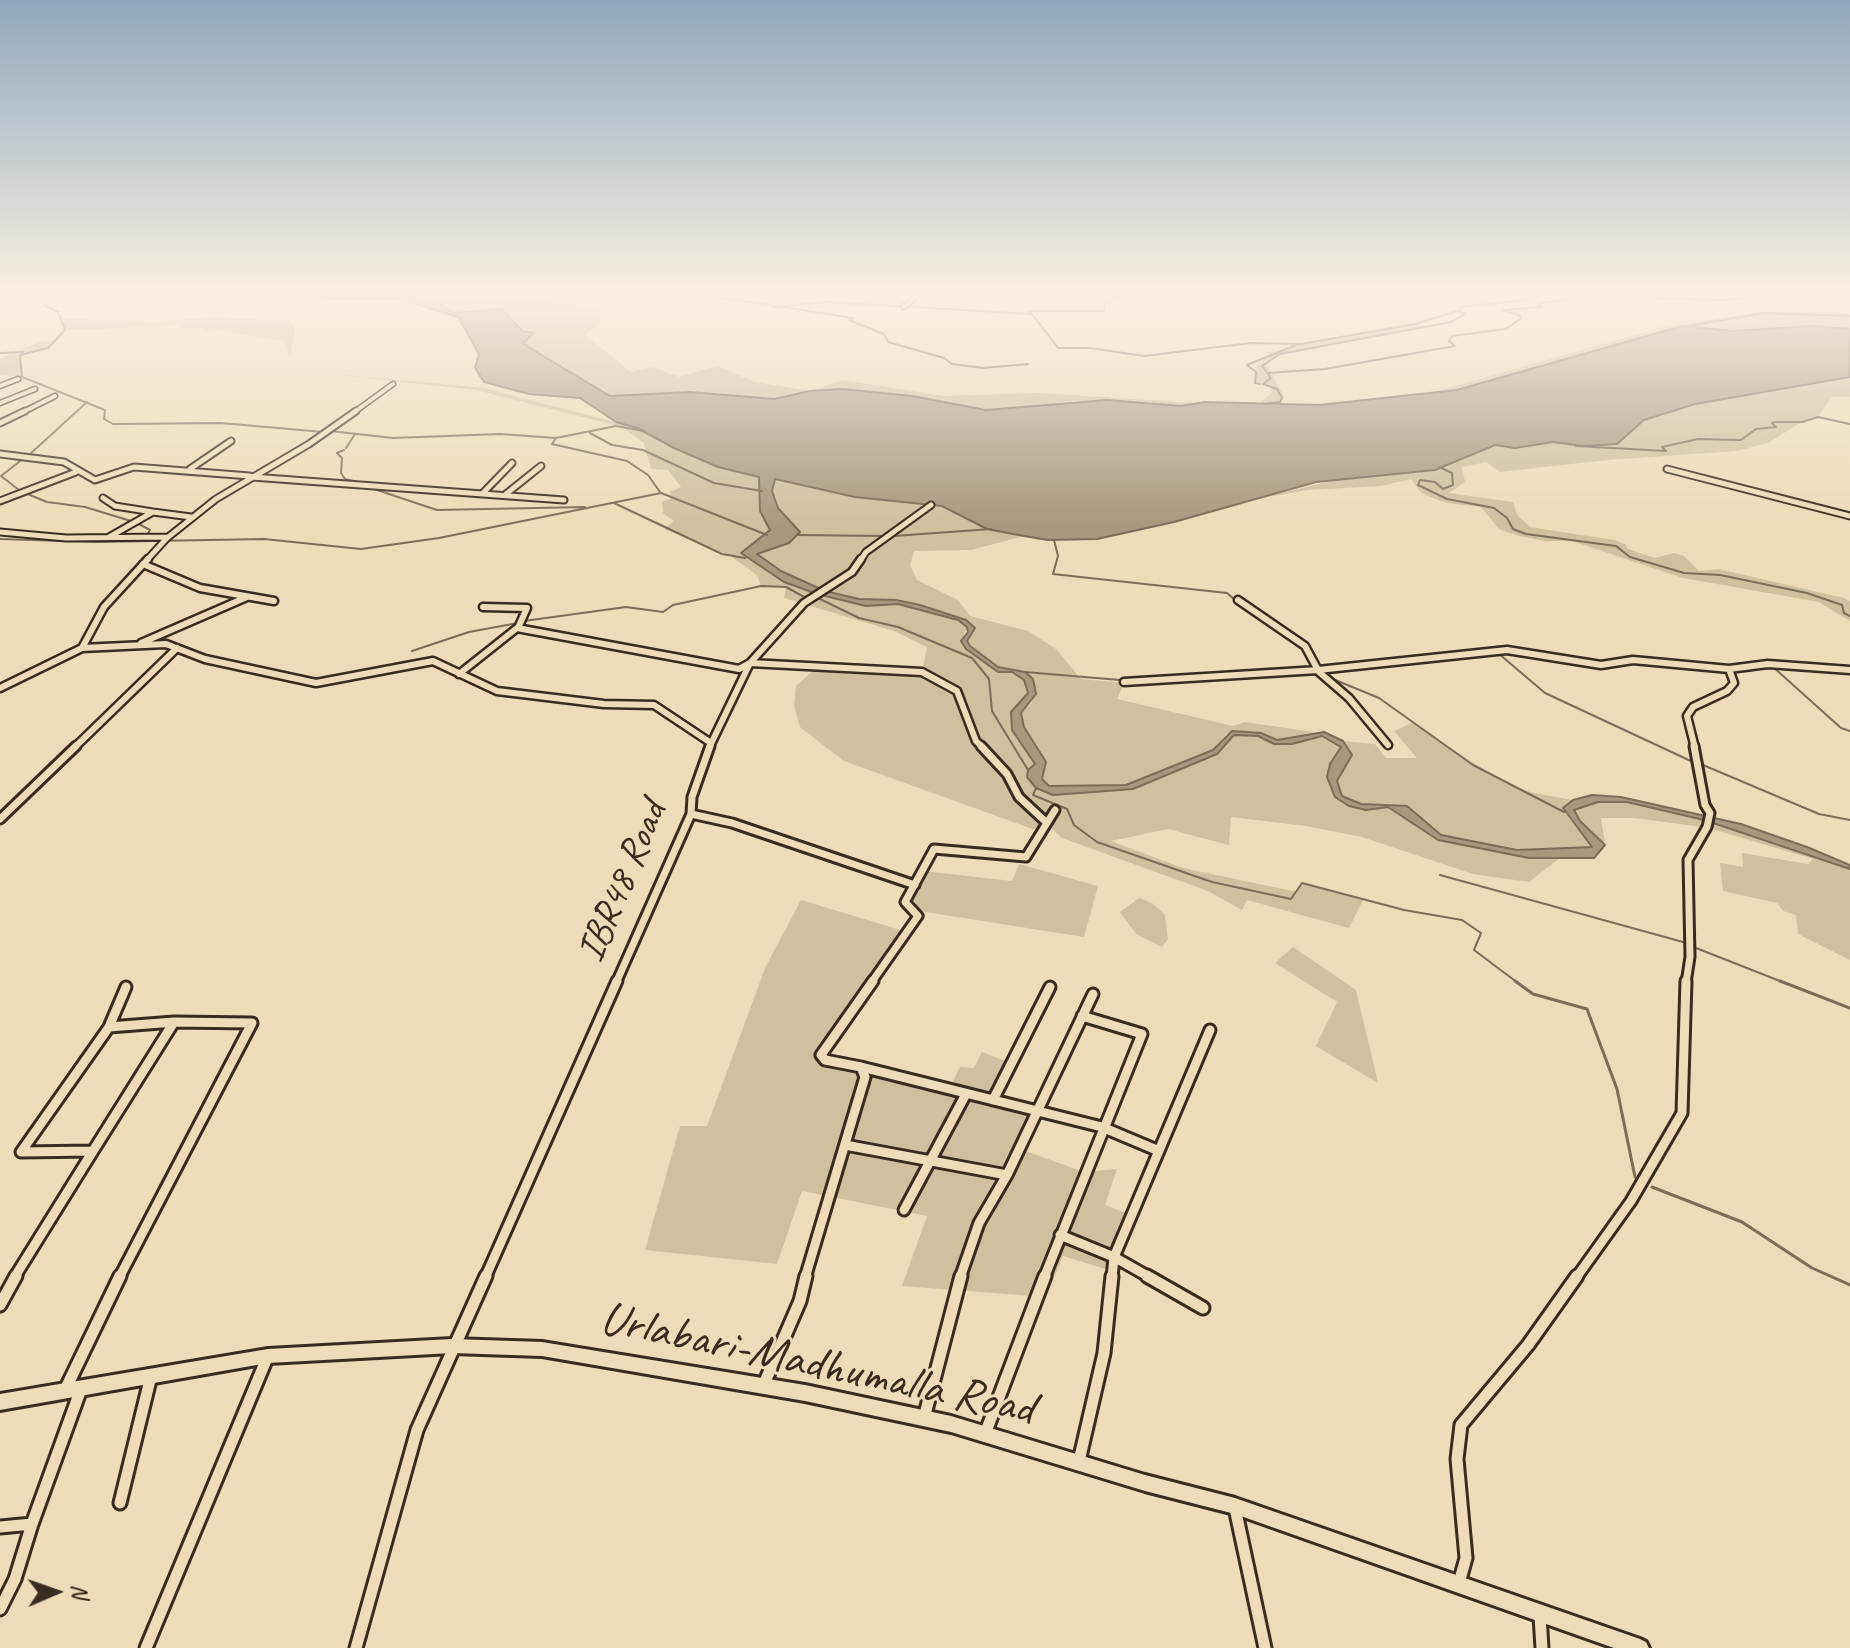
<!DOCTYPE html>
<html>
<head>
<meta charset="utf-8">
<style>
	body { margin:0 }
	#map { position:relative; width:1850px; height:1648px; overflow:hidden; background:#efdbb9; font-family:Caveat,sans-serif }
	canvas { display:block }
	.north { position:absolute; left:16px; top:1552px; width:80px; height:80px; -webkit-text-stroke:6px #efdbb9; paint-order:stroke; rotate:88deg; font-size:22px; font-weight:700; line-height:32px; text-align:center; color:#3b2a1e }
	.north::after { content:''; display:block; margin:auto; width:28px; height:36px; background:#3b2a1e; clip-path:polygon(50% 0,100% 100%,50% 72%,0 100%) }
</style>
</head>
<body>
<div id="map">
<canvas width="1850" height="1648"></canvas>
<div class="north">N</div>
</div>
<script>
const ctx = document.querySelector('canvas').getContext('2d');
ctx.lineJoin = 'round';
function fillPath(path, color) {
  ctx.fillStyle = color;
  ctx.fill(path, 'evenodd');
}
function shape(rows) {
  const path = new Path2D();
  for (const r of rows) {
    path.moveTo(r[0], r[1]);
    for (let i = 2; i < r.length; i += 2) path.lineTo(r[i], r[i + 1]);
  }
  return path;
}
function strokePath(path, color, width, dash) {
  ctx.strokeStyle = color;
  ctx.lineWidth = width;
  ctx.lineCap = dash ? 'butt' : 'round';
  ctx.setLineDash(dash || []);
  ctx.stroke(path);
}
function drawText(font, color, halo, rows, align = 'center') {
  ctx.font = font + ' Caveat,sans-serif';
  ctx.lineWidth = 6;
  ctx.setLineDash([]);
  ctx.textBaseline = 'middle';
  ctx.strokeStyle = halo;
  ctx.fillStyle = color;
  for (const [text, x, y, turn = 0] of rows) {
    ctx.save();
    ctx.translate(x, y);
    ctx.rotate((+turn || 0) * Math.PI / 180);
    ctx.textAlign = isNaN(turn) ? turn : align;
    if (halo) ctx.strokeText(text, 0, 0);
    ctx.fillText(text, 0, 0);
    ctx.restore();
  }
}
fillPath(shape([
	[352,293,531,293,525,300,595,308,599,309,600,324,585,335,631,372,653,367,679,377,718,366,754,382,810,391,843,380,944,396,1039,393,1195,403,1181,406,1073,401,993,410,843,389,810,391,774,399,690,392,610,396,530,348,523,343,533,333,522,332,502,309,454,313,421,298,347,295],
	[1767,311,1850,313,1850,329,1798,326,1733,331,1682,326,1457,390,1313,405,1434,392,1670,325],
	[213,317,290,321,295,327,290,358,284,341,226,331,201,332,205,328,178,329,182,323,164,327,65,330,62,318,152,322],
	[1420,323,1424,327,1280,354,1262,365,1268,367,1285,398,1275,405,1258,404,1272,393,1271,387,1255,383,1257,366,1269,353,1312,341],
	[42,341,55,341,42,351,20,355,22,377,0,375,0,359],
	[333,374,485,388,637,428,718,467,759,477,760,511,770,530,741,554,784,582,817,594,866,606,898,604,958,620,967,627,961,641,998,672,1012,672,1024,679,1028,693,1012,729,1036,764,1027,777,1036,788,1053,795,1133,789,1217,754,1234,735,1258,736,1274,744,1322,736,1341,747,1330,764,1335,797,1366,810,1388,807,1438,840,1529,858,1560,858,1529,882,1473,874,1362,837,1306,826,1231,817,1229,845,1168,829,1111,841,1183,868,1297,892,1302,883,1363,900,1349,928,1247,900,1242,910,1208,891,1062,838,1047,824,1041,832,844,761,800,727,794,706,796,686,816,668,922,672,927,647,894,631,784,598,786,587,761,586,757,575,729,555,664,529,674,521,663,513,662,502,672,498,670,492,681,487,668,470,651,469,644,443,622,427,476,390],
	[1850,377,1850,397,1832,397,1818,417,1808,418,1768,443,1737,451,1608,460,1500,472,1486,462,1462,467,1465,482,1449,493,1513,502,1517,515,1530,527,1614,540,1625,544,1628,549,1655,558,1674,553,1684,556,1699,571,1718,569,1844,598,1850,601,1850,621,1819,602,1683,578,1572,541,1545,541,1519,536,1499,529,1481,507,1446,503,1421,493,1411,479,1381,486,1308,490,1256,499,1352,476,1435,470,1495,445,1515,448,1553,442,1583,446,1617,444,1644,420,1695,404],
	[775,479,855,497,942,506,987,529,1024,536,971,550,914,551,910,565,917,580,958,600,970,616,1028,631,1056,649,1081,679,1124,683,1117,699,1233,726,1245,722,1313,732,1277,741,1261,733,1227,733,1213,750,1126,785,1049,786,1042,779,1046,762,1024,727,1021,713,1032,703,1033,679,1014,669,998,667,970,646,967,641,975,628,966,621,920,605,896,600,859,599,825,591,781,571,756,553,789,543,772,491],
	[1412,723,1503,782,1533,793,1573,800,1563,808,1564,812,1593,847,1517,850,1471,842,1441,835,1407,806,1361,804,1342,796,1337,781,1352,755,1343,741,1375,744,1386,758,1417,758,1394,731],
	[1598,802,1627,802,1678,812,1850,869,1850,960,1798,934,1796,915,1783,911,1777,903,1723,891,1720,863,1743,867,1742,853,1808,864,1813,859,1709,828,1635,818,1601,818,1605,845,1580,821,1574,810],
	[1019,864,1098,886,1084,937,913,910,905,902,923,871,1012,881],
	[1139,898,1152,903,1165,915,1168,939,1162,947,1136,934,1120,912],
	[801,900,907,932,822,1054,949,1089,960,1067,974,1068,982,1052,1011,1063,993,1100,1037,1113,1020,1149,1084,1172,1117,1169,1105,1205,1131,1215,1112,1271,1063,1256,1046,1297,902,1286,927,1216,802,1191,777,1264,645,1250,680,1126,707,1126,765,968],
	[1293,947,1356,990,1378,1083,1316,1046,1337,1002,1275,963]
]), '#d1bfa0');
const water = shape([
	[305,293,395,295,436,302,454,313,502,309,522,331,534,333,523,343,530,348,610,396,690,392,774,399,810,391,843,389,912,396,986,410,1107,400,1181,406,1204,402,1319,405,1457,390,1682,326,1733,331,1812,326,1850,329,1850,377,1695,404,1644,420,1617,444,1583,446,1553,442,1515,448,1495,445,1435,470,1316,482,1174,522,1097,539,1048,540,1024,536,987,529,942,506,855,497,775,479,772,491,778,508,800,532,789,543,757,554,781,571,825,591,859,599,896,600,920,605,966,620,975,628,967,641,970,646,998,667,1025,672,1033,679,1036,694,1021,713,1024,727,1046,762,1042,779,1049,786,1126,785,1213,750,1232,731,1261,733,1277,740,1324,732,1343,741,1352,755,1337,781,1342,796,1361,804,1407,806,1441,835,1517,850,1592,847,1563,808,1573,800,1592,795,1621,797,1741,824,1807,847,1850,865,1850,869,1704,820,1627,802,1598,802,1574,810,1580,821,1605,845,1594,858,1529,858,1438,840,1388,807,1366,810,1349,806,1335,797,1327,777,1330,764,1341,747,1322,736,1292,744,1274,744,1258,736,1234,735,1217,754,1133,789,1053,795,1036,788,1027,777,1028,770,1035,764,1012,730,1011,712,1028,693,1024,680,1012,672,998,672,966,649,961,641,968,632,967,627,958,620,898,604,866,606,817,594,784,582,741,553,770,530,760,511,759,477,718,467,674,448,637,428,616,422,580,398,529,394,484,382,475,368,479,354,458,317,399,299,329,299,305,293]
]);
fillPath(water, '#aa977e');
strokePath(water, '#7e6b58', 2);
strokePath(shape([
	[660,293,738,300,853,318,849,320,884,334,888,342,944,358,952,364,983,368,1028,364],
	[1042,293,1109,298,1131,293],
	[1688,293,1701,297],
	[1833,293,1850,294],
	[383,294,398,293],
	[1657,298,1724,300,1795,293],
	[44,305,58,312,65,330,48,348,20,355,22,377,105,410,104,419,113,424,221,423,323,432],
	[774,307,827,302,1032,314,1029,311,1104,311,1105,305,1121,296],
	[1032,314,1058,348,1090,348,1144,356,1251,343,1301,344,1415,324,1458,311],
	[1687,326,1763,313,1850,316],
	[0,353,23,352],
	[1268,373,1325,369,1455,346,1449,341,1452,336,1506,329,1520,319,1521,316,1503,310,1542,307,1538,304,1566,299,1573,293],
	[1260,384,1255,383,1256,372,1247,365,1296,345],
	[1264,404,1280,402,1282,398,1277,389,1263,384,1271,378,1262,366,1280,354,1451,322,1465,314,1459,311,1461,307,1525,300,1549,293],
	[330,431,393,438,500,434,556,438,616,426,644,431],
	[590,433,612,445,643,450,714,483,762,491],
	[556,438,552,444,627,461,648,475,660,492],
	[1576,446,1666,451,1662,447,1698,439,1741,440,1756,429,1776,427,1772,423,1775,422,1802,422,1818,417,1850,424],
	[346,448,355,434],
	[344,450,337,453,342,458,341,473,345,479,357,482],
	[29,455,87,402],
	[1439,467,1452,473,1453,485,1443,489,1435,482,1420,480,1418,485,1447,499,1494,508,1507,518,1513,529,1526,534,1616,546,1630,557,1684,573,1720,575,1807,593,1842,605,1844,613,1850,616],
	[374,489,437,510,585,507],
	[19,490,1,476,24,458],
	[25,493,47,502,85,507,131,521],
	[614,503,722,554,745,558],
	[137,523,150,530,147,535],
	[798,535,883,536],
	[894,536,991,529],
	[0,539,98,542,264,539,361,549,439,538,661,493,767,535],
	[1054,540,1058,556,1053,574,1227,593,1235,600],
	[818,598,859,618,898,627,972,658,989,679,992,711,1028,770],
	[524,621,626,607,663,612,673,605,761,586,786,587,806,598],
	[412,651,469,632,518,623],
	[1498,653,1545,693,1693,762],
	[1772,666,1841,728,1850,731],
	[1025,672,1120,680],
	[1328,677,1379,698,1473,765,1564,812],
	[1143,678,1289,669],
	[1703,765,1819,814,1850,820],
	[1036,788,1033,795,1067,809,1074,825,1097,842,1212,882,1291,899,1302,883,1404,910,1462,920,1481,933,1474,950,1518,983],
	[1440,875,1683,942],
	[1696,948,1785,983]
]), '#7e6b58', 2);
strokePath(shape([
	[1515,981,1533,994,1587,1009,1617,1089,1635,1177],
	[1780,981,1850,1008],
	[1652,1187,1742,1222,1812,1268,1850,1285]
]), '#7e6b58', 3);
const streetFar5 = shape([
	[904,307,920,293],
	[0,386,18,379],
	[0,403,35,389],
	[21,413,55,396],
	[353,413,393,384]
]);
const streetFar4 = shape([
	[0,423,25,411],
	[0,454,64,462,95,480,134,467,250,476],
	[190,469,231,441],
	[1667,469,1850,516],
	[252,477,564,500],
	[483,493,512,463],
	[506,494,541,466],
	[103,498,115,506,153,512,109,537],
	[0,501,76,472],
	[153,512,191,517],
	[0,532,66,538,168,537],
	[146,561,167,538,216,499,309,444,356,411],
	[860,561,866,552,931,505]
]);
const streetFar3 = shape([
	[143,564,200,588,274,601],
	[1238,600,1305,646,1319,672,1349,698,1388,745],
	[483,607,527,608,518,628],
	[141,643,247,597],
	[82,648,104,607,148,559],
	[459,674,517,628,739,669,750,663,922,672,957,691,976,741,983,748],
	[1124,682,1318,670,1507,650,1601,665,1633,660,1729,669,1768,664,1850,670],
	[0,688,82,648,166,644,205,659,316,683,433,661,497,691,604,704,654,705,711,743],
	[74,748,177,648],
	[709,748,750,663,804,603,852,572,861,559],
	[1695,748,1687,716,1693,707,1727,691,1734,683,1729,669]
]);
const streetFar2 = shape([
	[981,746,1007,774,1019,797,1047,823],
	[691,814,732,823,915,885],
	[0,819,76,746],
	[616,983,691,814,692,797,710,746],
	[871,983,918,916,905,902,934,849,1026,857,1055,810],
	[1686,983,1690,957,1688,860,1707,827,1710,813,1705,805,1694,746]
]);
const streetFar1 = shape([
	[861,1067,1102,1127,1159,1151],
	[993,1100,1050,987],
	[845,1145,1007,1175],
	[93,1151,174,1022,109,1027],
	[904,1210,966,1094],
	[1060,1235,1114,1257,1151,1278],
	[14,1278,93,1151,21,1152,109,1027,126,987],
	[119,1278,252,1023,174,1022],
	[485,1278,617,981],
	[805,1278,865,1077,861,1067,825,1060,821,1055,873,981],
	[960,1278,979,1223,1007,1175,1093,994],
	[1044,1278,1142,1034,1082,1016],
	[1112,1278,1114,1257,1210,1030],
	[1576,1278,1631,1201,1682,1113,1686,981]
]);
const street = shape([
	[1147,1276,1203,1308],
	[0,1305,16,1276],
	[764,1384,800,1301,806,1276],
	[66,1388,120,1276],
	[924,1418,961,1276],
	[985,1434,1045,1276],
	[1079,1461,1104,1353,1112,1276],
	[120,1503,151,1376],
	[1235,1508,1265,1648],
	[32,1524,81,1389],
	[0,1527,32,1524,15,1579,0,1609],
	[1459,1583,1466,1558,1457,1459,1461,1425,1528,1345,1577,1276],
	[1540,1616,1542,1648],
	[146,1648,267,1358],
	[356,1648,417,1430,486,1276]
]);
const secondary = shape([
	[452,1339,542,1342,805,1385,951,1416,1145,1475,1235,1498,1640,1639,1646,1642,1649,1648,1614,1648,1235,1514,1145,1491,951,1432,805,1401,542,1356,452,1353,268,1363,0,1410,0,1394,268,1349,452,1339]
]);
strokePath(streetFar5, '#3b2a1e', 7);
strokePath(streetFar4, '#3b2a1e', 9);
strokePath(streetFar3, '#3b2a1e', 11);
strokePath(streetFar2, '#3b2a1e', 13);
strokePath(streetFar1, '#3b2a1e', 15);
strokePath(street, '#3b2a1e', 17);
strokePath(secondary, '#3b2a1e', 6);
strokePath(streetFar5, '#efdbb9', 4);
strokePath(streetFar4, '#efdbb9', 5);
strokePath(streetFar3, '#efdbb9', 6);
strokePath(streetFar2, '#efdbb9', 7);
strokePath(streetFar1, '#efdbb9', 9);
strokePath(street, '#efdbb9', 11);
fillPath(secondary, '#efdbb9');
const sky = ctx.createLinearGradient(0, 0, 0, 524);
sky.addColorStop(0, '#8fa8be');
sky.addColorStop(0.56, '#f8efe0');
sky.addColorStop(1, '#f8efe000');
ctx.fillStyle = sky;
ctx.fillRect(0, 0, 1850, 524);
drawText('40px', '#3b2a1e', '#efdbb9', [
	["IBR48 Road",623,882,-67]
]);
drawText('48px', '#3b2a1e', '#efdbb9', [
	["Urlabari-Madhumalla Road",817,1365,12]
]);
</script>
</body>
</html>
